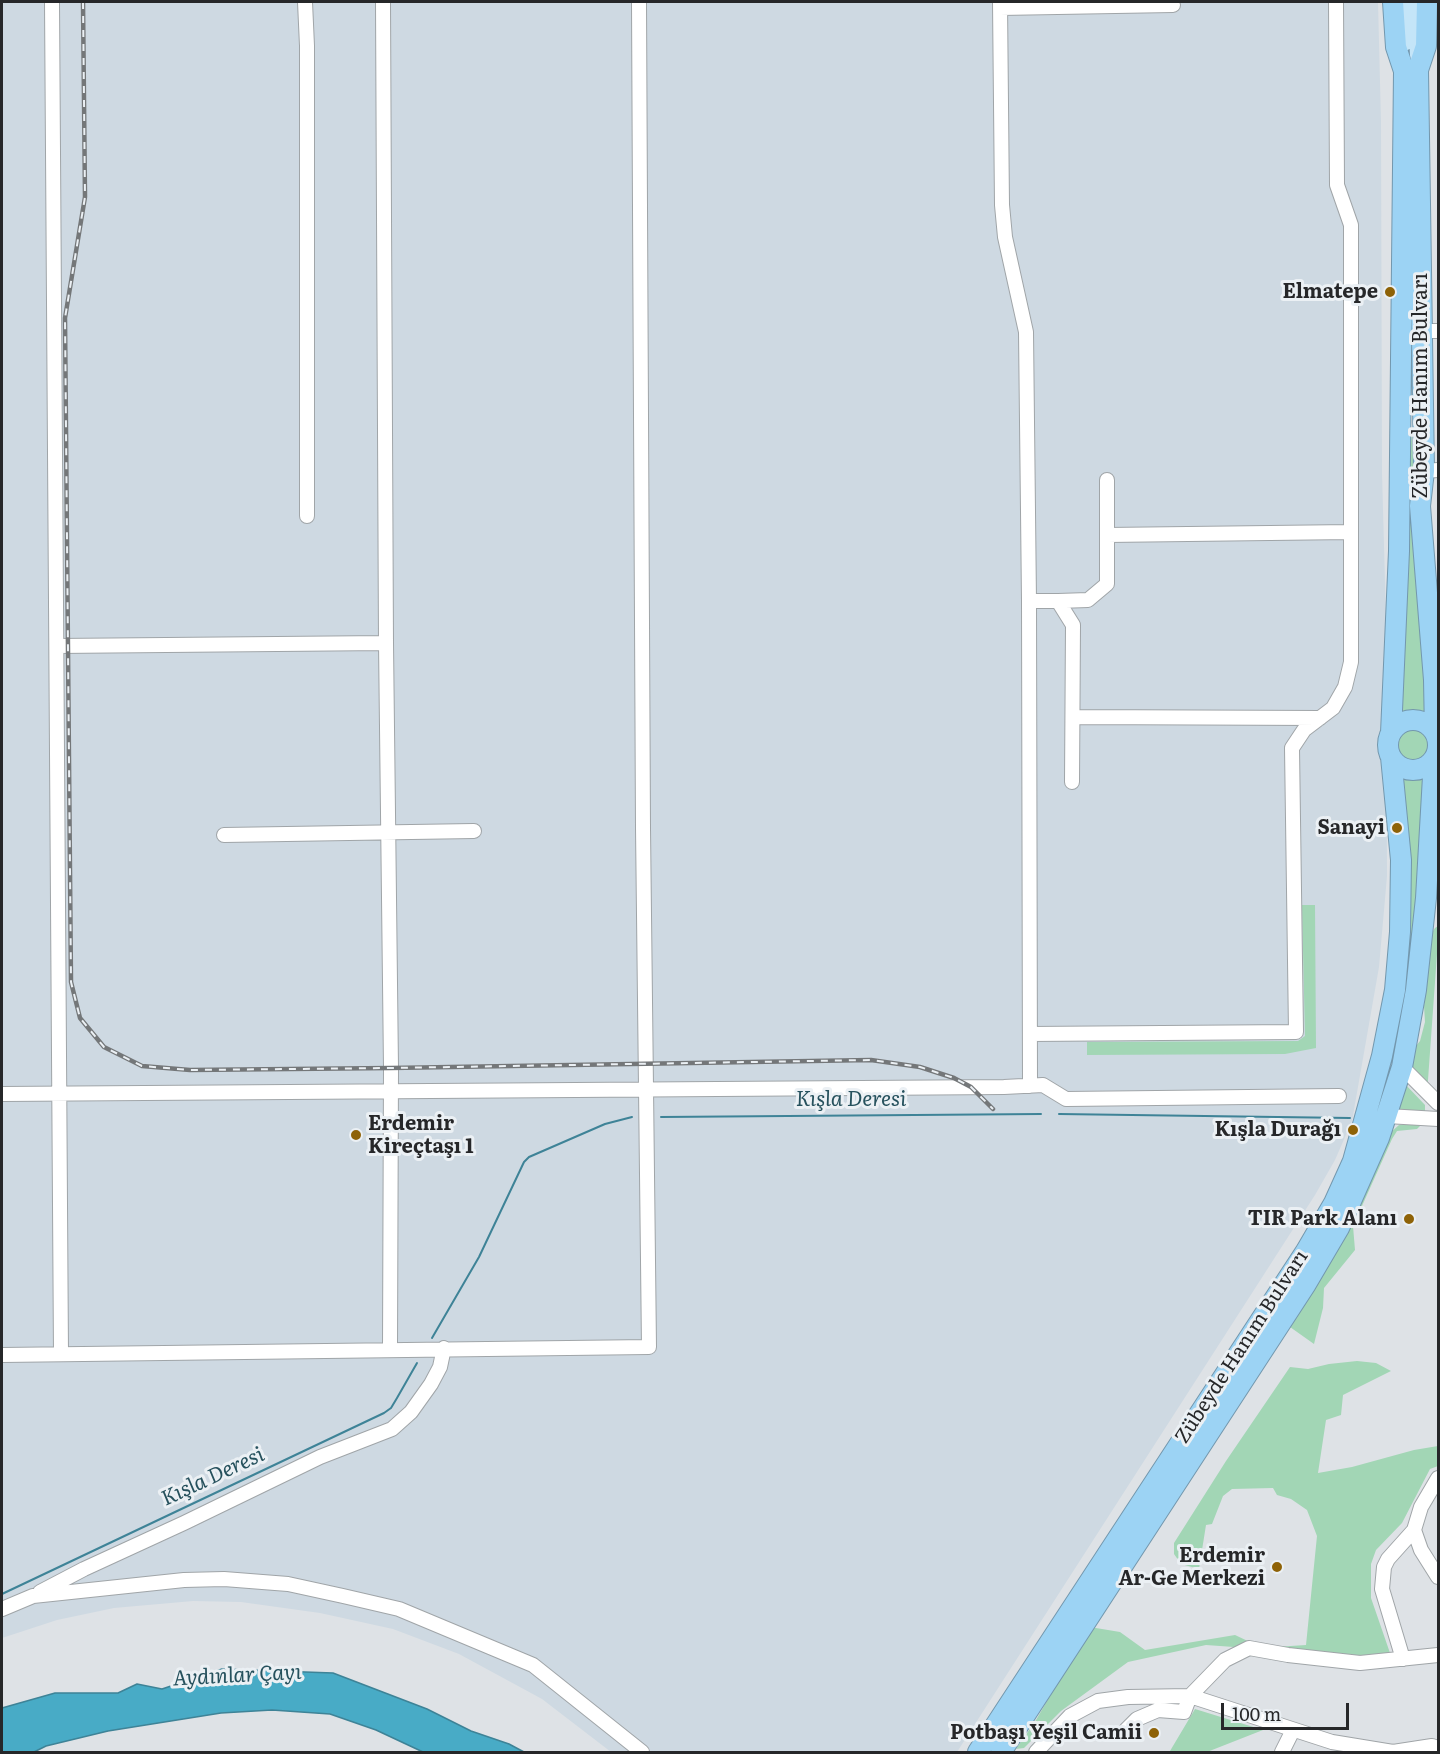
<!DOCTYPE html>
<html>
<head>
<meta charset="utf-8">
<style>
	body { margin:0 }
	#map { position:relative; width:1440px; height:1754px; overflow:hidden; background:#dee2e6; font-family:Literata,serif }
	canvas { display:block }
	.frame { position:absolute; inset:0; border:3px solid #262729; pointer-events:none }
	.scale { position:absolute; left:1221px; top:1703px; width:128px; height:27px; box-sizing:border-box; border:3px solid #262729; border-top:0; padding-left:8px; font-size:18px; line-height:21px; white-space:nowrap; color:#262729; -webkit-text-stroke:4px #ebf0f4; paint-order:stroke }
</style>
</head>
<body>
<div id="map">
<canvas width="1440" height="1754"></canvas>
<div class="frame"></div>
<div class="scale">100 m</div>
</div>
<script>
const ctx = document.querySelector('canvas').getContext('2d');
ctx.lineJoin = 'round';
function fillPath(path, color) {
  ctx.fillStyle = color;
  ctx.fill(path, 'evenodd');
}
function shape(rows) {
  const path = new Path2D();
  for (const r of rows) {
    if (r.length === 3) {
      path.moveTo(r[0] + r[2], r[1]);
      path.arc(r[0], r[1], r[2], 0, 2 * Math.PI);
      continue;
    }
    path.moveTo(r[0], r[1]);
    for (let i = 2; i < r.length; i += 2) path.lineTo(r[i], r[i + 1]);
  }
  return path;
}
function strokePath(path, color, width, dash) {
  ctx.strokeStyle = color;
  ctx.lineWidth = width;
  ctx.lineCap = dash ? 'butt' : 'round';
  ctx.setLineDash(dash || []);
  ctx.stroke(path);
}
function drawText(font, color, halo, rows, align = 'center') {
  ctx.font = font + ' Literata,serif';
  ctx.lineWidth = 6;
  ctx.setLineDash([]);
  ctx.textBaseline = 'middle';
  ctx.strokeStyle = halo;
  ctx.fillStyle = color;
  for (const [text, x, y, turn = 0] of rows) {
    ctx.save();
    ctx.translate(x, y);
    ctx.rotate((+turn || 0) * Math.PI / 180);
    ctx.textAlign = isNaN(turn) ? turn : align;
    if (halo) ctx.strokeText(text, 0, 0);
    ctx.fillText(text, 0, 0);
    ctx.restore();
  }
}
fillPath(shape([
	[2,2,1378,2,1381,122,1382,473,1386,619,1387,876,1379,967,1352,1121,1335,1160,1315,1195,957,1752,611,1752,542,1699,459,1654,393,1629,320,1613,241,1602,193,1601,114,1608,57,1620,2,1638]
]), '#ced9e2');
fillPath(shape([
	[1411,426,1424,637,1430,719,1415,715,1400,719],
	[1413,745,16],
	[1398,772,1418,774,1429,772,1412,948,1396,1043,1406,948],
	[1302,905,1315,905,1316,1048,1285,1054,1087,1055,1087,1042,1298,1041,1305,1036],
	[1438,926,1438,940,1427,1094,1411,1069,1412,1051,1420,1041,1425,1022,1424,1006,1430,936,1435,928],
	[1405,1084,1425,1105,1425,1114,1395,1111],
	[1408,1124,1421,1125,1417,1129,1397,1131,1392,1139,1353,1226,1355,1250,1324,1288,1323,1308,1314,1344,1290,1327,1288,1324,1352,1221,1390,1133,1399,1125],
	[1357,1361,1376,1363,1391,1371,1343,1395,1341,1415,1326,1420,1318,1473,1352,1467,1414,1450,1438,1446,1438,1466,1430,1469,1402,1523,1376,1550,1371,1564,1371,1598,1390,1653,1360,1656,1206,1645,1128,1662,1061,1711,1024,1748,1016,1749,1036,1720,1090,1627,1120,1632,1145,1650,1235,1635,1252,1643,1275,1647,1306,1645,1317,1536,1307,1510,1291,1499,1277,1495,1273,1488,1232,1489,1223,1496,1212,1524,1206,1525,1199,1569,1181,1564,1174,1554,1174,1543,1226,1461,1290,1367,1308,1369,1329,1364],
	[1195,1709,1263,1730,1207,1752,1170,1751]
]), '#a2d6b5');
const water = shape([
	[222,1669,333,1673,427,1709,471,1731,509,1744,524,1752,423,1752,376,1730,330,1714,272,1710,221,1713,108,1731,46,1746,34,1752,2,1752,2,1708,55,1693,118,1693,137,1684,162,1689,222,1669]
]);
fillPath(water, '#48abc6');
strokePath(water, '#3e8397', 1.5);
strokePath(shape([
	[1059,1114,1350,1118],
	[661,1117,1041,1114],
	[432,1338,479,1257,524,1162,529,1157,605,1124,632,1117],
	[2,1594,384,1413,391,1408,397,1398,417,1363]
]), '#3e8397', 2);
const minor = shape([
	[52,2,61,1354],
	[305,2,307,46,307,516],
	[383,2,386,643],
	[1000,2,1002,205,1005,237,1026,332,1029,601,1030,1086],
	[1000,8,1173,5],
	[1422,331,1438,331],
	[1424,471,1438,470],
	[1107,535,1351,532],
	[1029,601,1058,601,1073,625,1072,782],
	[1058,601,1088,600,1107,584,1107,480],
	[57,646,386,643,391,1068,390,1349],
	[1074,717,1320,718],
	[224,835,474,831],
	[1030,1034,1296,1032,1292,748,1304,730,1333,708,1345,687,1351,662,1351,225,1337,185,1336,2],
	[1402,1067,1438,1103],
	[2,1094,1004,1087,1043,1085,1066,1099,1339,1096],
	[1387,1116,1438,1119],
	[2,1355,649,1347,643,828,639,2],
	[1438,1478,1421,1507,1414,1530,1421,1550,1438,1577],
	[40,1592,84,1569,184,1523,320,1457,392,1429,411,1412,431,1384,440,1367,444,1348],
	[2,1609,33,1596,184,1580,224,1579,288,1584,343,1596,399,1609,533,1665,642,1752],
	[1403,1659,1382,1589,1384,1567,1388,1559,1414,1530],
	[1126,1730,1137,1719,1158,1710,1184,1712,1190,1696,1225,1660,1249,1648,1288,1655,1360,1663,1438,1655],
	[1036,1752,1070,1716,1098,1701,1128,1697,1190,1696,1332,1742,1393,1752,1432,1746,1438,1748],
	[1282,1752,1293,1730]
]);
const major = shape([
	[1415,2,1418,55],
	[1404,43,1404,2]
]);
const highway = shape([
	[1427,2,1426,46,1418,70,1424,471,1420,506,1434,680,1435,733],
	[1413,745,25],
	[1391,733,1399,551,1404,71,1396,47,1393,2],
	[978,1752,1306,1251,1334,1203,1353,1161,1382,1056,1395,990,1400,932,1401,860,1391,757],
	[1001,1752,1306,1284,1339,1228,1379,1138,1402,1067,1416,990,1426,898,1434,759]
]);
strokePath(minor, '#a0a5a8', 16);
strokePath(major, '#7397ad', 20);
strokePath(highway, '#7397ad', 22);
strokePath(minor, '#fff', 14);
strokePath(major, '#c4e5f8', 16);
strokePath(highway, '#9cd3f4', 20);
const rail = shape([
	[83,2,85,197,65,318,71,982,80,1018,104,1047,142,1066,190,1070,391,1068,871,1060,920,1067,954,1078,971,1087,993,1109]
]);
strokePath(rail, '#747779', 4.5);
strokePath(rail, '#ebf0f4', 2, [7]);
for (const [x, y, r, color] of [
	[1390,292,6,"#8e6207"],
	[1397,828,6,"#8e6207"],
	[1353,1130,6,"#8e6207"],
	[356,1135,6,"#8e6207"],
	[1409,1219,6,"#8e6207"],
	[1277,1567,6,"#8e6207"],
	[1154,1733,6,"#8e6207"]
]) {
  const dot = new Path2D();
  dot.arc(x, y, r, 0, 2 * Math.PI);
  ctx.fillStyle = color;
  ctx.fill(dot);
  strokePath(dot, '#ebf0f4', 2);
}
drawText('bold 20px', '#262729', '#ebf0f4', [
	["Elmatepe",1378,292],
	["Sanayi",1385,828],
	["Erdemir",368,1124,"left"],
	["Kireçtaşı 1",368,1147,"left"],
	["Kışla Durağı",1341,1130],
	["TIR Park Alanı",1397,1219],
	["Erdemir",1265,1556],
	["Ar-Ge Merkezi",1265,1579],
	["Potbaşı Yeşil Camii",1142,1733]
], 'right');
drawText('20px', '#262729', '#ebf0f4', [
	["Zübeyde Hanım Bulvarı",1421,386,-90],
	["Zübeyde Hanım Bulvarı",1242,1347,-57]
]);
drawText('italic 21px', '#26515d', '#ebf0f4', [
	["Kışla Deresi",851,1100],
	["Kışla Deresi",213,1477,-25],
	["Aydınlar Çayı",237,1676,-3]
]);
</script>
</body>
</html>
